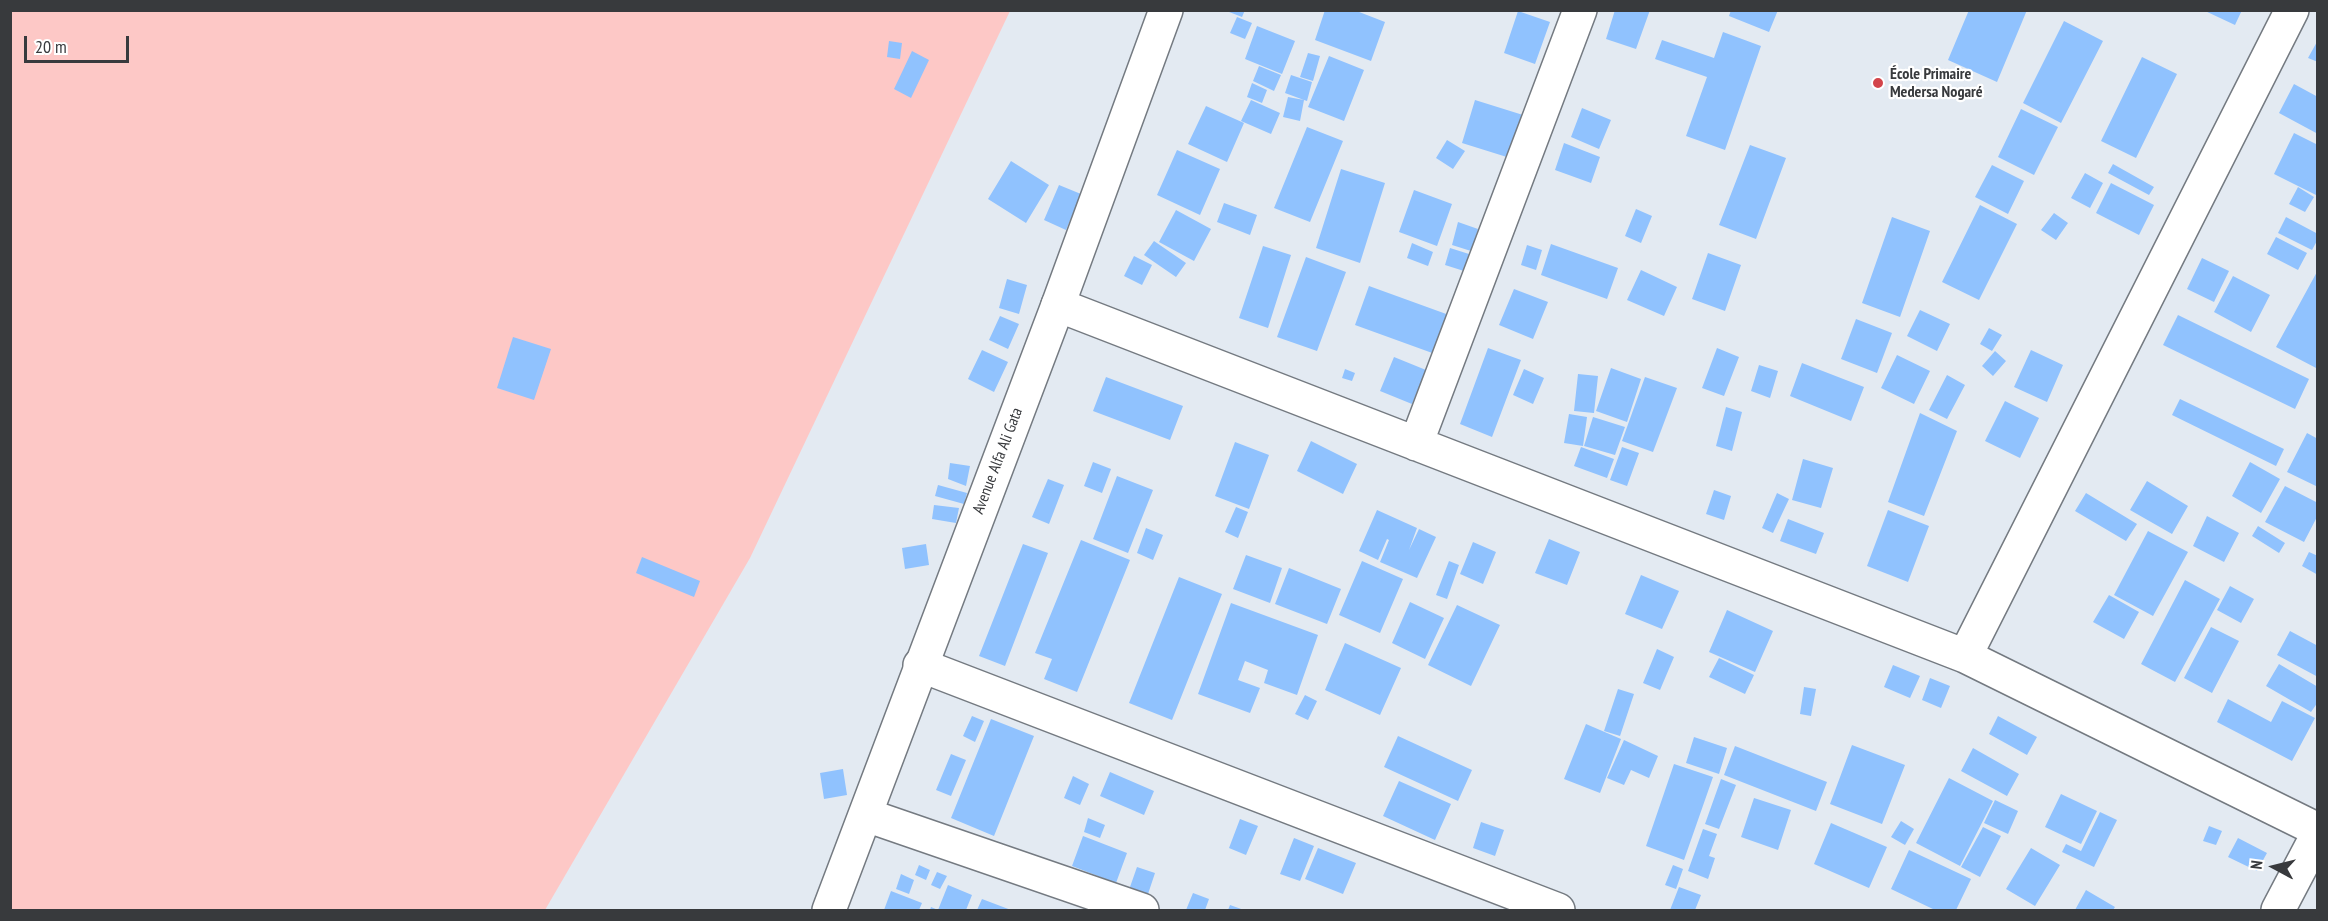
<!DOCTYPE html>
<html>
<head>
<meta charset="utf-8">
<style>
	body { margin:0 }
	#map { position:relative; width:2328px; height:921px; overflow:hidden; background:#e3eaf2; font-family:"PT Sans Narrow",sans-serif }
	canvas { display:block }
	.frame { position:absolute; inset:0; border:12px solid #383a3d; pointer-events:none }
	.north { position:absolute; left:2244px; top:837px; width:60px; height:60px; -webkit-text-stroke:4px #fff; paint-order:stroke; rotate:277deg; font-size:16px; font-weight:700; line-height:24px; text-align:center; color:#383a3d }
	.north::after { content:''; display:block; margin:auto; width:21px; height:27px; background:#383a3d; clip-path:polygon(50% 0,100% 100%,50% 72%,0 100%) }
	.scale { position:absolute; left:24px; top:36px; width:105px; height:27px; box-sizing:border-box; border:3px solid #383a3d; border-top:0; padding-left:8px; font-size:18px; line-height:21px; white-space:nowrap; color:#383a3d; -webkit-text-stroke:4px #fff; paint-order:stroke }
</style>
</head>
<body>
<div id="map">
<canvas width="2328" height="921"></canvas>
<div class="frame"></div>
<div class="north">N</div>
<div class="scale">20 m</div>
</div>
<script>
const ctx = document.querySelector('canvas').getContext('2d');
ctx.lineJoin = 'round';
function fillPath(path, color) {
  ctx.fillStyle = color;
  ctx.fill(path, 'evenodd');
}
function shape(rows) {
  const path = new Path2D();
  for (const r of rows) {
    path.moveTo(r[0], r[1]);
    for (let i = 2; i < r.length; i += 2) path.lineTo(r[i], r[i + 1]);
  }
  return path;
}
function strokePath(path, color, width, dash) {
  ctx.strokeStyle = color;
  ctx.lineWidth = width;
  ctx.lineCap = dash ? 'butt' : 'round';
  ctx.setLineDash(dash || []);
  ctx.stroke(path);
}
function drawText(font, color, halo, rows, align = 'center') {
  ctx.font = font + ' "PT Sans Narrow",sans-serif';
  ctx.lineWidth = 4.5;
  ctx.setLineDash([]);
  ctx.textBaseline = 'middle';
  ctx.strokeStyle = halo;
  ctx.fillStyle = color;
  for (const [text, x, y, turn = 0] of rows) {
    ctx.save();
    ctx.translate(x, y);
    ctx.rotate((+turn || 0) * Math.PI / 180);
    ctx.textAlign = isNaN(turn) ? turn : align;
    if (halo) ctx.strokeText(text, 0, 0);
    ctx.fillText(text, 0, 0);
    ctx.restore();
  }
}
fillPath(shape([
	[10,11,1010,11,750,558,545,910,11,910]
]), '#fdc8c6');
fillPath(shape([
	[1224,10,1245,10,1242,17],
	[1325,10,1354,10,1385,22,1371,61,1315,40],
	[1615,10,1650,10,1636,49,1606,39],
	[1731,10,1778,10,1769,32,1729,16],
	[1969,10,2027,10,1997,82,1948,60],
	[2203,10,2242,10,2235,25],
	[1518,11,1550,22,1535,64,1504,53],
	[1237,17,1252,23,1245,39,1230,33],
	[2064,21,2103,41,2061,123,2023,103],
	[1257,26,1295,41,1282,74,1245,59],
	[1723,32,1761,46,1725,150,1686,136,1707,77,1655,59,1662,40,1714,58],
	[2318,40,2318,62,2308,58],
	[889,41,902,43,900,59,887,57],
	[912,51,929,60,911,98,894,89],
	[1308,53,1320,56,1313,81,1300,77],
	[1329,56,1364,70,1344,121,1308,107],
	[2142,57,2177,74,2136,158,2101,141],
	[1259,66,1281,75,1274,91,1253,81],
	[1291,75,1312,82,1307,101,1304,100,1300,121,1283,117,1288,97,1304,100,1285,93],
	[1252,83,1267,90,1262,103,1247,97],
	[2294,84,2318,97,2318,134,2279,113],
	[1251,100,1280,113,1271,134,1241,121],
	[1475,100,1523,115,1510,158,1462,143],
	[1206,106,1244,123,1227,162,1188,144],
	[1582,108,1611,120,1599,149,1571,137],
	[2021,109,2058,127,2034,175,1998,157],
	[1307,127,1343,141,1310,222,1274,208],
	[2294,133,2318,145,2318,196,2274,174],
	[1447,140,1465,151,1453,169,1436,158],
	[1564,143,1600,157,1591,183,1555,170],
	[1750,145,1786,158,1756,239,1719,225],
	[1177,150,1220,169,1200,215,1157,195],
	[1011,161,1049,185,1026,223,988,199],
	[2113,164,2154,187,2149,195,2108,173],
	[1992,165,2024,181,2008,214,1975,197],
	[1341,169,1385,183,1360,263,1316,248],
	[2085,173,2103,183,2090,208,2071,198],
	[2111,183,2154,205,2139,235,2096,213],
	[1059,185,1081,194,1066,230,1044,220],
	[2298,187,2314,197,2305,212,2289,204],
	[1414,190,1452,204,1437,246,1399,232],
	[1224,203,1257,215,1250,235,1217,222],
	[1980,205,2017,224,1979,300,1942,282],
	[1636,209,1652,216,1641,243,1625,236],
	[1176,210,1211,229,1194,261,1159,242],
	[2054,213,2068,223,2056,240,2041,230],
	[1892,217,1930,231,1900,317,1862,303],
	[2286,217,2318,234,2318,239,2312,250,2278,233],
	[1458,222,1478,229,1471,251,1452,245],
	[2276,237,2307,253,2298,270,2267,254],
	[1154,241,1186,263,1176,277,1144,255],
	[1412,243,1433,252,1428,266,1407,258],
	[1551,244,1618,268,1607,299,1541,275],
	[1527,245,1542,250,1536,270,1521,265],
	[1263,246,1291,255,1268,328,1239,318],
	[1450,248,1469,254,1464,271,1445,265],
	[1708,253,1741,265,1725,311,1692,299],
	[1134,256,1152,265,1142,285,1124,276],
	[1306,257,1346,272,1317,351,1277,337],
	[2202,258,2229,271,2214,302,2187,289],
	[1641,270,1677,287,1664,316,1627,300],
	[2318,270,2318,369,2276,347],
	[2233,276,2270,295,2251,332,2214,312],
	[1007,279,1027,285,1019,314,999,308],
	[1369,286,1449,315,1435,354,1355,325],
	[1514,289,1548,302,1533,339,1499,325],
	[1920,310,1950,324,1937,351,1907,336],
	[2178,315,2309,379,2295,409,2163,345],
	[1000,316,1019,324,1008,349,989,340],
	[1856,319,1892,333,1877,373,1841,359],
	[1989,328,2002,335,1992,351,1980,344],
	[513,337,551,349,534,400,497,388],
	[1488,348,1521,360,1492,437,1460,424],
	[1717,348,1739,357,1724,396,1702,388],
	[982,350,1008,362,994,392,968,379],
	[2031,350,2063,365,2047,402,2014,387],
	[1995,351,2006,361,1993,376,1982,366],
	[1897,355,1930,371,1914,404,1881,388],
	[1394,357,1426,370,1412,404,1380,391],
	[1802,363,1864,387,1851,421,1790,396],
	[1759,365,1778,371,1770,398,1751,391],
	[1611,368,1641,379,1627,422,1596,411],
	[1345,369,1355,373,1352,381,1342,378],
	[1524,369,1544,378,1533,404,1513,395],
	[1578,374,1598,376,1594,413,1574,411],
	[1947,375,1965,385,1947,419,1929,410],
	[1106,377,1183,406,1170,440,1093,411],
	[1645,377,1677,388,1653,452,1622,441],
	[2180,399,2284,449,2276,466,2172,415],
	[2005,401,2039,418,2020,458,1985,441],
	[1726,407,1742,412,1732,451,1716,446],
	[1920,413,1957,431,1924,516,1888,502],
	[1569,414,1587,417,1583,446,1564,443],
	[1593,417,1625,427,1615,455,1584,446],
	[2307,433,2318,439,2318,487,2287,472],
	[1311,441,1357,464,1343,494,1297,471],
	[1235,442,1269,455,1249,509,1215,496],
	[1581,447,1614,459,1607,478,1574,466],
	[1622,447,1639,453,1627,486,1610,480],
	[1803,459,1833,468,1821,508,1792,500],
	[1093,462,1111,469,1102,493,1084,486],
	[2250,462,2280,479,2261,513,2232,496],
	[950,463,970,466,966,486,948,479],
	[1117,476,1153,490,1128,553,1093,539],
	[1048,479,1064,485,1049,524,1032,517],
	[2147,481,2188,506,2172,534,2130,510],
	[938,485,967,493,964,504,935,496],
	[2285,486,2318,503,2318,515,2304,542,2265,522],
	[1714,490,1731,496,1724,520,1706,514],
	[1777,493,1789,499,1773,533,1762,528],
	[2086,493,2137,524,2126,541,2075,511],
	[934,505,959,508,956,523,932,519],
	[1236,507,1248,512,1238,538,1225,532],
	[1377,510,1417,528,1409,550,1419,529,1436,537,1417,578,1380,562,1389,540,1387,539,1378,560,1359,551],
	[1888,510,1929,526,1908,582,1867,566],
	[2207,516,2239,533,2224,562,2193,546],
	[1788,519,1824,533,1816,554,1780,541],
	[2258,526,2285,543,2279,553,2252,536],
	[1146,528,1163,535,1153,560,1137,553],
	[2148,531,2188,552,2153,616,2114,595],
	[1549,539,1580,552,1567,585,1535,573],
	[1081,540,1130,560,1077,692,1044,679,1052,659,1035,653],
	[1473,542,1496,552,1483,584,1460,574],
	[926,544,929,565,905,569,902,548],
	[1023,544,1048,553,1005,666,979,656],
	[2309,552,2318,556,2318,575,2302,566],
	[1246,555,1282,568,1270,603,1233,589],
	[642,557,700,581,694,597,636,573],
	[1362,561,1403,579,1380,633,1339,615],
	[1449,561,1459,565,1447,599,1436,595],
	[1289,568,1341,589,1327,624,1275,604],
	[1641,575,1679,591,1662,629,1625,614],
	[1179,577,1222,594,1172,720,1129,703],
	[2185,580,2220,599,2175,682,2141,664],
	[2230,586,2254,599,2241,623,2217,610],
	[2109,595,2139,612,2124,639,2093,622],
	[1410,602,1444,618,1425,659,1392,643],
	[1231,603,1318,635,1297,695,1264,683,1268,670,1245,661,1238,680,1260,688,1250,713,1198,694],
	[1457,605,1500,625,1471,686,1428,665],
	[1727,610,1773,631,1755,672,1709,652],
	[2211,627,2239,641,2212,693,2184,678],
	[2290,631,2318,646,2318,677,2277,655],
	[1345,643,1401,668,1380,715,1325,690],
	[1657,649,1674,657,1660,690,1643,683],
	[1719,658,1754,675,1745,694,1709,677],
	[2279,664,2318,687,2318,702,2311,712,2266,686],
	[1893,665,1920,676,1910,698,1884,687],
	[1930,678,1950,686,1941,708,1922,700],
	[1804,687,1816,689,1811,716,1800,714],
	[1618,689,1634,694,1620,736,1604,731],
	[1305,695,1317,701,1308,720,1295,714],
	[2228,699,2271,722,2282,701,2315,718,2292,761,2217,722],
	[972,716,984,721,975,742,963,736],
	[1998,716,2037,737,2027,755,1989,734],
	[991,719,1034,736,994,836,951,818],
	[1586,724,1621,739,1600,793,1564,779],
	[1398,736,1472,770,1458,801,1384,767],
	[1694,737,1727,748,1719,774,1686,763],
	[1624,740,1658,756,1649,778,1631,770,1624,785,1607,778],
	[1852,745,1905,765,1882,824,1830,804],
	[1735,746,1827,782,1816,811,1724,775],
	[1973,748,2019,774,2007,796,1961,771],
	[951,754,966,760,951,796,936,790],
	[1674,764,1713,777,1684,860,1646,846],
	[843,769,847,795,824,799,820,773],
	[1110,772,1154,791,1144,815,1100,796],
	[1073,776,1089,784,1080,805,1064,798],
	[1949,778,1993,801,1960,866,1916,843],
	[1721,779,1736,785,1719,829,1705,824],
	[1399,781,1451,804,1435,840,1383,816],
	[2061,794,2097,811,2081,844,2045,827],
	[1754,798,1791,810,1778,850,1741,837],
	[1995,800,2018,811,2008,834,1984,823],
	[2100,812,2117,820,2094,867,2062,852,2066,844,2081,851],
	[1088,818,1105,825,1100,838,1084,832],
	[1240,819,1258,826,1246,855,1229,848],
	[1901,821,1914,829,1905,845,1891,837],
	[1481,822,1504,830,1495,856,1473,848],
	[1831,823,1887,847,1869,888,1814,864],
	[2209,826,2222,831,2216,845,2203,841],
	[1983,827,2001,836,1980,877,1961,867],
	[1703,829,1717,834,1709,856,1715,858,1708,879,1688,871],
	[1083,836,1127,853,1116,883,1072,866],
	[1294,838,1314,846,1300,881,1280,874],
	[2238,838,2267,853,2257,871,2228,857],
	[1318,848,1356,863,1343,894,1305,879],
	[2031,848,2060,865,2035,906,2006,889],
	[1909,850,1971,879,1956,910,1935,910,1891,889],
	[919,865,930,870,926,880,915,875],
	[1673,865,1683,869,1676,889,1665,885],
	[1137,867,1155,873,1148,894,1130,887],
	[937,872,947,876,940,889,931,885],
	[901,874,914,880,909,894,896,889],
	[948,885,972,895,966,910,930,910,931,907,938,910],
	[1679,887,1701,895,1695,910,1670,910],
	[2086,890,2115,907,2113,910,2075,910],
	[891,891,922,903,919,910,884,910],
	[1193,893,1209,899,1205,910,1186,910],
	[982,899,1011,910,977,910],
	[1230,905,1244,910,1228,910]
]), '#90c2fe');
const minor = shape([
	[1058,305,1965,656,2318,830],
	[1416,444,1580,10],
	[1965,656,2292,10],
	[920,665,1558,910],
	[866,815,1142,910],
	[2278,910,2318,834]
]);
const tertiary = shape([
	[829,910,1058,305,1166,10]
]);
strokePath(minor, '#747a81', 36);
strokePath(tertiary, '#747a81', 36);
strokePath(minor, '#fff', 33);
strokePath(tertiary, '#fff', 33);
for (const [x, y, r, color] of [
	[1878,83,6,"#d3444a"]
]) {
  const dot = new Path2D();
  dot.arc(x, y, r, 0, 2 * Math.PI);
  ctx.fillStyle = color;
  ctx.fill(dot);
  strokePath(dot, '#fff', 2);
}
drawText('bold 16px', '#383a3d', '#fff', [
	["École Primaire",1890,74],
	["Medersa Nogaré",1890,92]
], 'left');
drawText('16px', '#383a3d', '#fff', [
	["Avenue Alfa Ali Gata",998,461,-69]
]);
</script>
</body>
</html>
